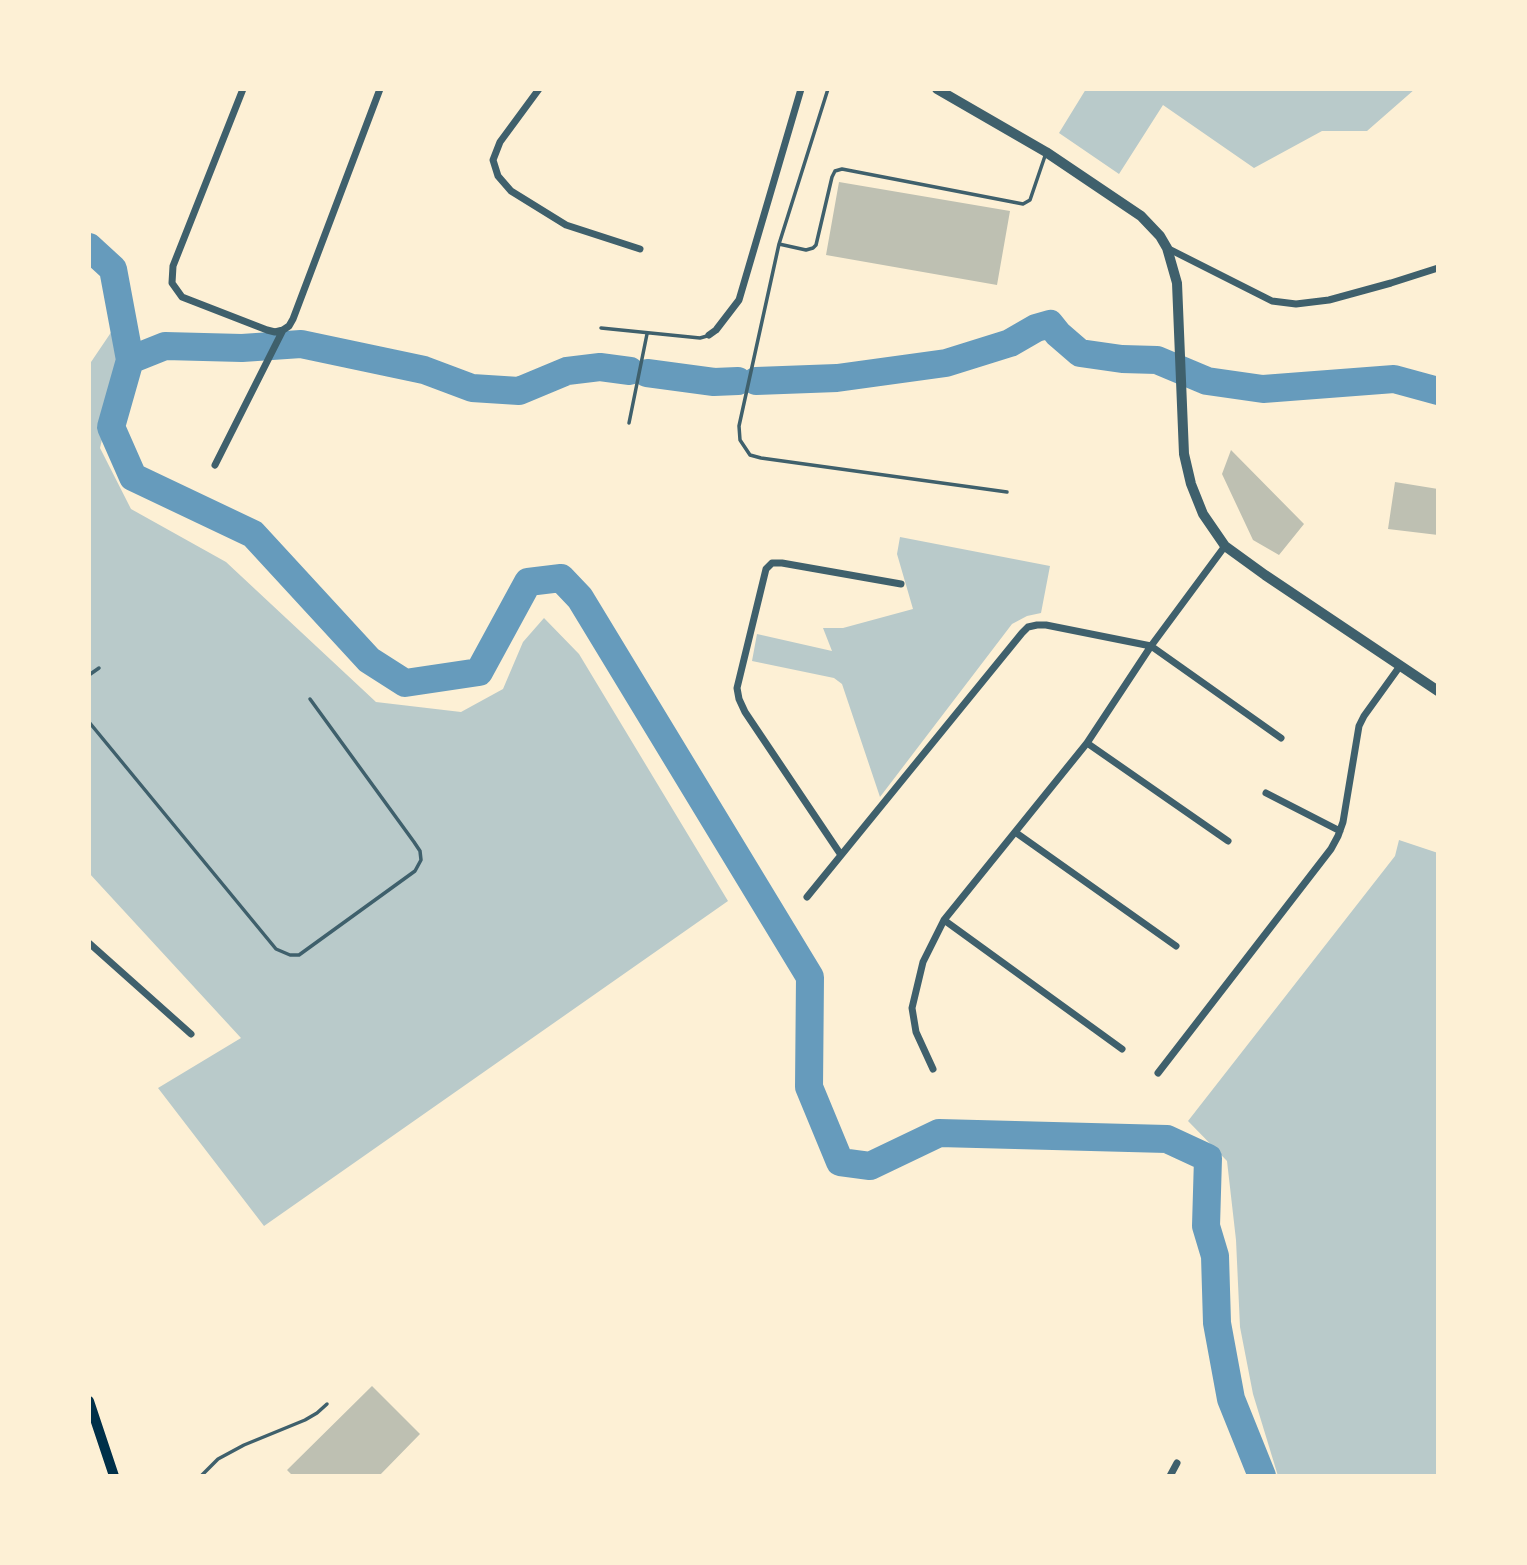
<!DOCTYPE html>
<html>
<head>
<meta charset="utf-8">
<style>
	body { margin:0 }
	#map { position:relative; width:1527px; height:1565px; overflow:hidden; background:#fdf0d5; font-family:Commissioner,sans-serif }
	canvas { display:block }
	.frame { position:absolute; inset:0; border:91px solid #fdf0d5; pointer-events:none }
</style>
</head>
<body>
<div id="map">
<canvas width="1527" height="1565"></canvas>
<div class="frame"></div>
</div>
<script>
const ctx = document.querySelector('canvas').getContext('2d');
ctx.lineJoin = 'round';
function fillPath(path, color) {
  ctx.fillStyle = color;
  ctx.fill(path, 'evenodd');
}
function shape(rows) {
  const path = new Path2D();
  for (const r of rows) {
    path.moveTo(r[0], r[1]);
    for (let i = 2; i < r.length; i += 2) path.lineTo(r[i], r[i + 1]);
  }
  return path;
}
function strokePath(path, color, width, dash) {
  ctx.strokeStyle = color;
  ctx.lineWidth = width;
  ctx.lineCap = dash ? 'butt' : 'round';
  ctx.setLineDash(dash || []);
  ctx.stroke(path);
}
fillPath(shape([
	[1086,89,1415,89,1367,131,1322,131,1254,168,1163,105,1119,174,1059,133],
	[114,328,121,359,100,448,131,509,226,562,376,702,461,712,503,689,523,642,544,618,579,654,728,901,264,1226,158,1088,241,1038,89,873,89,365],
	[900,537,1050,566,1041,613,1027,616,1012,624,880,797,842,684,834,678,752,661,757,634,832,651,823,628,843,628,913,609,897,554],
	[1399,840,1438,853,1438,1476,1278,1476,1253,1394,1240,1327,1236,1240,1227,1161,1188,1121,1395,856]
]), '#b9caca');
strokePath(shape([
	[89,247,113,269,130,360,111,427,133,477,253,534,369,660,405,683,479,672,528,582,561,578,580,598,810,977,809,1087,840,1162,870,1166,939,1133,1167,1139,1208,1158,1206,1226,1215,1256,1217,1323,1231,1399,1262,1476],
	[130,360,165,346,242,348,301,344,424,370,472,388,519,391,567,371,600,367,630,371],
	[647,373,714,382,738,381],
	[756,381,837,378,946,363,1010,343,1036,328,1050,324,1058,334,1080,353,1122,359,1157,360,1207,381,1263,389,1394,379,1438,391]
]), '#669bbc', 28);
fillPath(shape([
	[839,182,1010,211,997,285,826,255],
	[1231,450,1304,524,1279,555,1253,540,1222,474],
	[1395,482,1438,489,1438,535,1388,529],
	[372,1386,420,1434,379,1476,293,1476,287,1470]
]), '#bec0b2');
strokePath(shape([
	[828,89,779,244,739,426,740,440,750,455,761,458,1007,492],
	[779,244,806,250,813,248,816,245,832,177,835,171,842,169,1023,204,1030,200,1046,153],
	[601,328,700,338,707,336],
	[629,423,647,334],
	[89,675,99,668],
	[89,722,276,949,290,955,299,955,415,871,421,860,420,851,414,842,310,699],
	[201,1476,218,1459,244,1445,305,1420,317,1413,327,1404]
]), '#3f606c', 3.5);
strokePath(shape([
	[243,89,173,266,172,283,182,297,267,330,275,332,283,330,289,326,293,319,380,89],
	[539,89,500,142,493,160,498,176,511,191,566,225,640,249],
	[1167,248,1272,301,1296,304,1329,300,1391,283,1438,268],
	[709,335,716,330,739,300,801,89],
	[215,465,283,330],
	[1087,743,1228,841],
	[1266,793,1340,831],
	[1015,832,1176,946],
	[841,855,745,712,739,699,737,688,766,569,772,563,782,563,901,584],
	[807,897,1022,633,1028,627,1037,625,1046,625,1151,646,1225,546],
	[944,920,1122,1049],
	[89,943,191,1034],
	[933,1069,916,1032,912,1008,923,962,944,920,1087,743,1151,646,1281,738],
	[1158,1073,1331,849,1338,836,1343,822,1359,726,1364,716,1400,666],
	[1170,1476,1177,1463]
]), '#3f606c', 7);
strokePath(shape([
	[937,89,1046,152,1141,216,1160,236,1167,248,1177,283,1184,454,1191,484,1203,514,1225,546,1265,575,1438,691]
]), '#3f606c', 10);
strokePath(shape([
	[89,1401,114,1476]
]), '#003049', 10);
</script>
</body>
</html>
